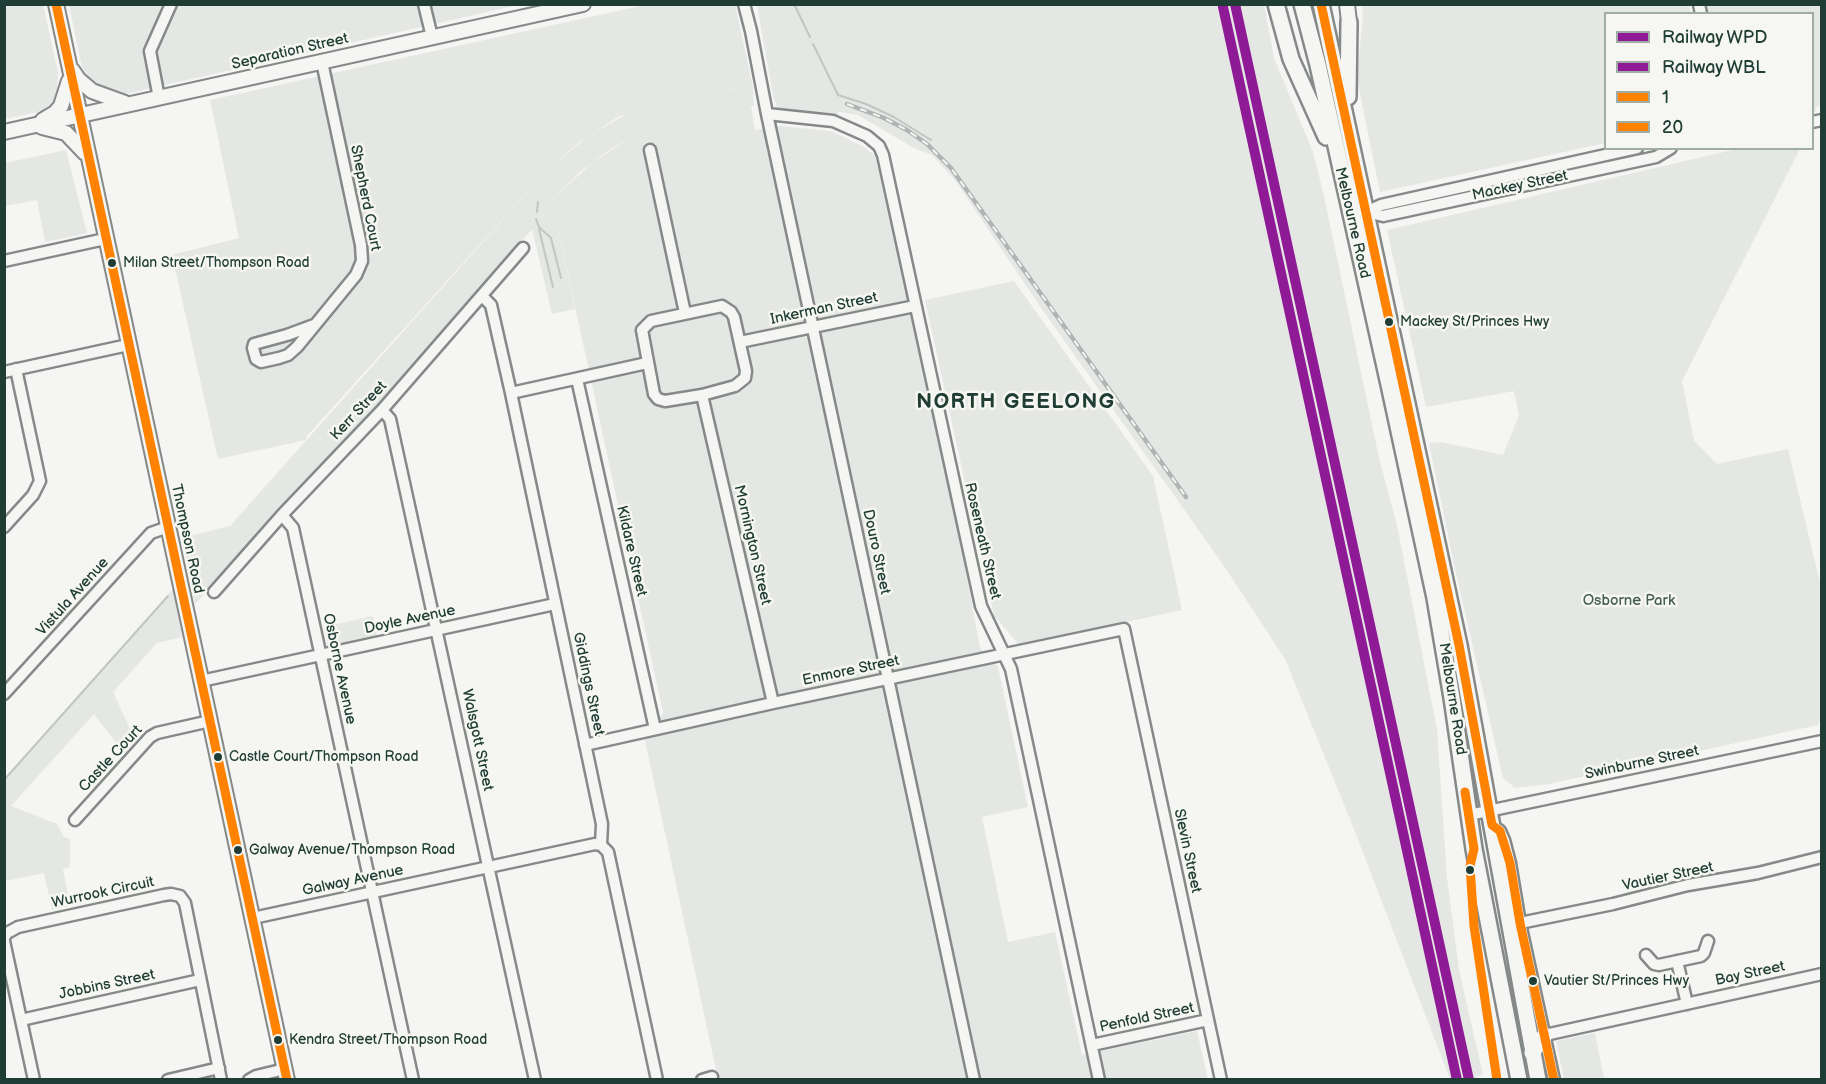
<!DOCTYPE html>
<html>
<head>
<meta charset="utf-8">
<style>
	body { margin:0 }
	#map { position:relative; width:1826px; height:1084px; overflow:hidden; background:#f5f5f3; font-family:"Balsamiq Sans",sans-serif }
	canvas { display:block }
	.frame { position:absolute; inset:0; border:6px solid #1f3d34; pointer-events:none }
	.legend { position:absolute; left:1604px; top:12px; width:210px; height:138px; box-sizing:border-box; background:#f6f6f2; border:2px solid #a0aca6; margin:0; padding:8px 10px; list-style:none; font-size:18px; color:#1f3d34 }
	.legend li { display:flex; align-items:center; gap:12px; height:30px }
	.legend b { width:30px; border:2px solid #a0aca6 }
</style>
</head>
<body>
<div id="map">
<canvas width="1826" height="1084"></canvas>
<div class="frame"></div>
<ul class="legend">
<li><b style="height:8px;background:#8f1a95"></b>Railway WPD</li>
<li><b style="height:8px;background:#8f1a95"></b>Railway WBL</li>
<li><b style="height:8px;background:#ff8200"></b>1</li>
<li><b style="height:8px;background:#ff8200"></b>20</li>
</ul>
</div>
<script>
const ctx = document.querySelector('canvas').getContext('2d');
ctx.lineJoin = 'round';
function fillPath(path, color) {
  ctx.fillStyle = color;
  ctx.fill(path, 'evenodd');
}
function shape(rows) {
  const path = new Path2D();
  for (const r of rows) {
    path.moveTo(r[0], r[1]);
    for (let i = 2; i < r.length; i += 2) path.lineTo(r[i], r[i + 1]);
  }
  return path;
}
function strokePath(path, color, width, dash) {
  ctx.strokeStyle = color;
  ctx.lineWidth = width;
  ctx.lineCap = dash ? 'butt' : 'round';
  ctx.setLineDash(dash || []);
  ctx.stroke(path);
}
function drawText(font, color, halo, rows, align = 'center') {
  ctx.font = font + ' "Balsamiq Sans",sans-serif';
  ctx.lineWidth = 5;
  ctx.setLineDash([]);
  ctx.textBaseline = 'middle';
  ctx.strokeStyle = halo;
  ctx.fillStyle = color;
  for (const [text, x, y, turn = 0] of rows) {
    ctx.save();
    ctx.translate(x, y);
    ctx.rotate((+turn || 0) * Math.PI / 180);
    ctx.textAlign = isNaN(turn) ? turn : align;
    if (halo) ctx.strokeText(text, 0, 0);
    ctx.fillText(text, 0, 0);
    ctx.restore();
  }
}
fillPath(shape([
	[1689,4,1691,13,1606,14,1605,143,1380,192,1357,79,1363,16,1362,5],
	[4,5,43,5,58,72,57,96,53,104,38,112,5,119],
	[69,5,518,5,125,94,101,89,83,72],
	[645,5,735,5,753,87,712,90,653,103,618,117,578,143,548,169,306,437,306,440,218,459,172,255,239,238,210,100],
	[757,5,1264,5,1274,58,1313,152,1324,196,1379,458,1397,525,1437,730,1447,878,1459,970,1483,1075,1476,1077,1476,1079,1450,1079,1354,829,1285,659,1222,563,1039,305,955,180,932,155,914,148,858,115,774,101],
	[1706,5,1821,5,1821,106,1817,107,1813,116,1812,14,1708,13],
	[751,106,755,130,780,126,831,131,864,147,875,156,949,481,980,648,998,667,1028,807,982,817,1008,942,1055,932,1082,1055,1197,1031,1208,1079,718,1079,645,740,663,713,552,200,593,162,635,135,662,142,658,125,704,112],
	[1737,149,1800,149,1682,381,1519,415,1514,391,1426,407,1387,230],
	[66,150,87,233,45,242,37,200,5,206,5,163],
	[1014,281,1153,476,1182,610,1019,645,994,615,925,300],
	[1441,442,1503,455,1486,523,1455,569,1429,443],
	[1595,1033,1604,1079,1564,1079,1556,1041]
]), '#e5e7e4');
fillPath(shape([
	[4,5,25,5,42,76,38,91,31,95,5,102],
	[1493,38,1495,46,1484,56,1478,57,1476,48,1484,40],
	[823,76,835,97,840,101,837,123,778,115,772,81,791,85],
	[753,87,754,106,704,112,658,125,662,143,638,148,635,135,606,152,580,172,552,200,575,309,552,314,532,229,400,381,195,604,182,538,230,526,548,169,587,137,630,112,653,103,712,90],
	[1682,381,1694,441,1717,464,1788,449,1821,587,1821,717,1818,725,1549,784,1515,788,1503,778,1455,569,1486,523,1503,455,1519,415],
	[173,589,182,637,157,643,113,692,135,740,124,753,94,714,11,806,57,824,64,837,70,839,70,867,63,869,70,906,52,910,44,873,5,881,5,778],
	[373,616,377,636,328,647,324,627]
]), '#e4e7e3');
strokePath(shape([
	[794,4,810,37],
	[813,44,838,95,866,104,894,117,931,140],
	[537,212,538,202],
	[536,219,539,227,551,238,561,278],
	[539,229,553,287],
	[4,780,168,596]
]), '#c0c7c3', 2);
const minor = shape([
	[424,4,432,37],
	[744,4,751,31,767,114,974,1080],
	[1699,4,1701,14],
	[159,98,150,51,171,4],
	[767,114,833,121,867,136,879,146,883,155,981,606,1011,669,1099,1080],
	[1812,122,1822,120],
	[650,150,685,313],
	[1366,212,1383,216,1656,157,1671,148],
	[1366,212,1381,205,1637,148],
	[4,261,105,239],
	[482,296,491,305,511,393,602,824,601,845,608,852,657,1080],
	[722,306,731,312,734,317,746,371,745,378,735,386,702,395,665,401,658,399,654,394,642,330,651,321,722,306],
	[314,325,287,335,254,344,253,348,256,359,261,362,279,358,288,355,297,347,356,275,362,261,361,245,322,62],
	[740,342,915,306],
	[4,372,128,345],
	[577,379,655,729],
	[511,393,647,363],
	[702,395,773,703],
	[382,410,390,419,535,1080],
	[282,515,293,528,413,1080],
	[4,527,33,495,40,481,16,369],
	[214,592,282,515,382,410,523,248],
	[201,681,555,604],
	[4,694,151,533,168,527],
	[585,745,773,703,1124,629,1221,1080],
	[1469,815,1822,741],
	[75,820,150,737,157,733,210,721],
	[1492,825,1500,831,1504,840,1510,863,1520,923,1554,1080],
	[253,918,595,844,601,845],
	[1520,923,1613,904,1688,885,1758,873,1822,857],
	[4,938,7,933,18,927,164,895,171,894,180,896,185,903,221,1080],
	[4,941,34,1080],
	[1646,955,1654,964,1659,965,1701,956,1704,953,1708,941],
	[1677,961,1687,1004],
	[21,1020,200,980],
	[1545,1035,1822,974],
	[1092,1045,1208,1020],
	[168,1080,219,1068],
	[249,1080,256,1076,285,1069],
	[702,1080,712,1077]
]);
const major = shape([
	[56,4,287,1080],
	[1347,4,1349,22],
	[72,70,78,79,92,91,125,103],
	[43,120,55,113,61,106,69,81],
	[42,127,66,133,85,153],
	[4,132,583,4]
]);
const highway = shape([
	[1276,4,1291,59,1326,137],
	[1302,4,1318,65,1390,389,1435,598,1452,698,1474,849,1519,1080],
	[1321,4,1459,645,1538,1080],
	[1348,97,1349,22],
	[1532,1053,1545,1035]
]);
strokePath(minor, '#858a88', 15);
strokePath(major, '#858a88', 18);
strokePath(highway, '#858a88', 20);
strokePath(minor, '#f5f5f3', 10);
strokePath(major, '#f5f5f3', 14);
strokePath(highway, '#f5f5f3', 15);
const rail = shape([
	[847,104,884,118,907,130,927,144,951,168,1186,497]
]);
strokePath(rail, '#b0b4b2', 4.5);
strokePath(rail, '#f6f6f2', 2, [7]);
strokePath(shape([
	[56,4,287,1080]
]), '#ff8200', 9);
strokePath(shape([
	[1321,4,1459,645,1492,825,1500,831,1510,863,1520,923,1554,1080],
	[1465,792,1474,849,1470,866,1474,926,1497,1080]
]), '#ff8200', 9);
strokePath(shape([
	[1235,4,1469,1080]
]), '#8f1a95', 10);
strokePath(shape([
	[1223,7,1457,1080]
]), '#8f1a95', 10);
for (const [x, y, r, color] of [
	[112,263,5,"#1f3d34"],
	[1389,322,5,"#1f3d34"],
	[218,757,5,"#1f3d34"],
	[238,850,5,"#1f3d34"],
	[1470,870,5,"#1f3d34"],
	[1533,981,5,"#1f3d34"],
	[278,1040,5,"#1f3d34"]
]) {
  const dot = new Path2D();
  dot.arc(x, y, r, 0, 2 * Math.PI);
  ctx.fillStyle = color;
  ctx.fill(dot);
  strokePath(dot, '#f6f6f2', 2);
}
drawText('14px', '#1f3d34', '#f6f6f2', [
	["Milan Street/Thompson Road",123,263],
	["Mackey St/Princes Hwy",1400,322],
	["Castle Court/Thompson Road",229,757],
	["Galway Avenue/Thompson Road",249,850],
	["Vautier St/Princes Hwy",1544,981],
	["Kendra Street/Thompson Road",289,1040]
], 'left');
drawText('15px', '#1f3d34', '#f6f6f2', [
	["Separation Street",290,52,-13],
	["Mackey Street",1520,186,-12],
	["Shepherd Court",365,198,79],
	["Melbourne Road",1352,223,77],
	["Inkerman Street",824,309,-12],
	["Kerr Street",359,411,-47],
	["Thompson Road",187,539,78],
	["Roseneath Street",982,541,77],
	["Mornington Street",752,545,77],
	["Kildare Street",631,551,77],
	["Douro Street",876,552,78],
	["Vistula Avenue",73,597,-48],
	["Doyle Avenue",410,620,-12],
	["Osborne Avenue",339,669,78],
	["Enmore Street",851,671,-12],
	["Giddings Street",588,684,78],
	["Melbourne Road",1452,699,81],
	["Walsgott Street",477,740,78],
	["Castle Court",111,759,-47],
	["Swinburne Street",1642,763,-12],
	["Slevin Street",1187,851,78],
	["Vautier Street",1668,877,-12],
	["Galway Avenue",353,881,-12],
	["Wurrook Circuit",103,893,-12],
	["Bay Street",1750,974,-12],
	["Jobbins Street",107,985,-12],
	["Penfold Street",1147,1018,-12]
]);
drawText('15px', '#445d54', '#f6f6f2', [
	["Osborne Park",1629,601]
]);
ctx.letterSpacing = '1.5px';
drawText('bold 21px', '#1f3d34', '#f6f6f2', [
	["NORTH GEELONG",1016,403]
]);
ctx.letterSpacing = '0px';
</script>
</body>
</html>
